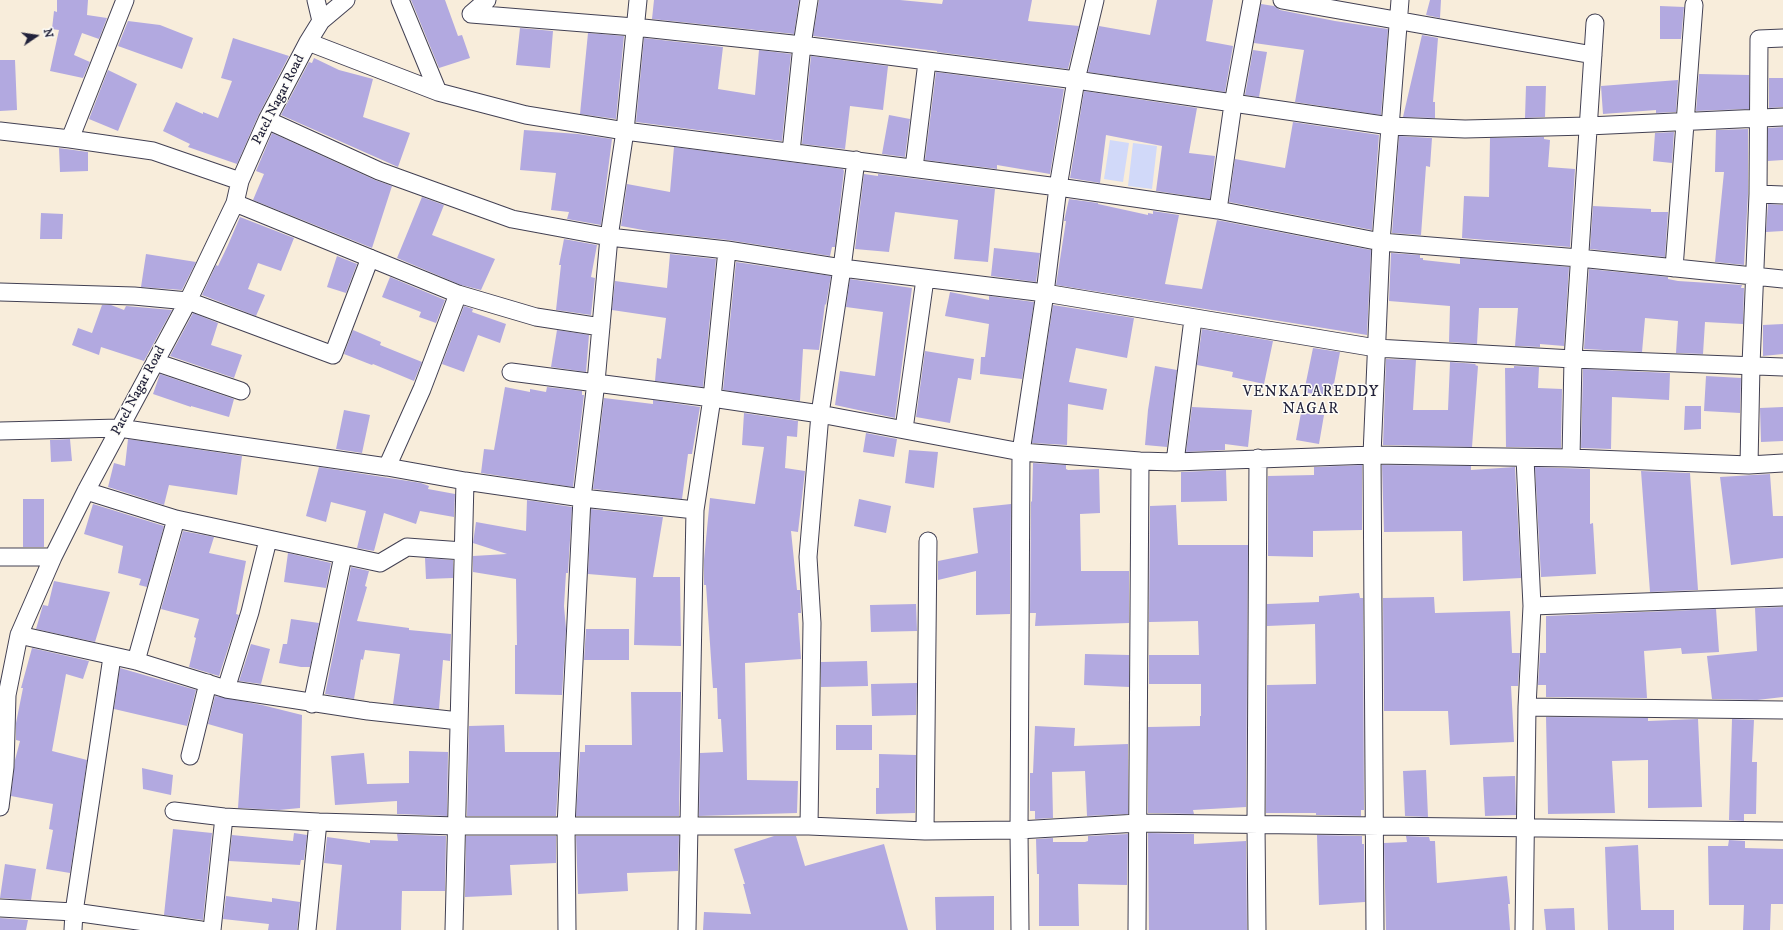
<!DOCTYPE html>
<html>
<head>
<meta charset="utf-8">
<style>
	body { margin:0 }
	#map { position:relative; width:1783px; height:930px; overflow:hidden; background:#f8eddb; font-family:"IM FELL DW Pica",serif }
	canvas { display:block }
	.north { position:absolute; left:16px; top:16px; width:40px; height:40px; -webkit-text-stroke:3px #fdfcf7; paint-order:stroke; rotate:77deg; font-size:11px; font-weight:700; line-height:16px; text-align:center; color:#22223b }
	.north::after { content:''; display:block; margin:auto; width:14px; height:18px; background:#22223b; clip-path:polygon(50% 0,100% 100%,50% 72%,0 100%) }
</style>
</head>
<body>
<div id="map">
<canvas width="1783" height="930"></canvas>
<div class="north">N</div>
</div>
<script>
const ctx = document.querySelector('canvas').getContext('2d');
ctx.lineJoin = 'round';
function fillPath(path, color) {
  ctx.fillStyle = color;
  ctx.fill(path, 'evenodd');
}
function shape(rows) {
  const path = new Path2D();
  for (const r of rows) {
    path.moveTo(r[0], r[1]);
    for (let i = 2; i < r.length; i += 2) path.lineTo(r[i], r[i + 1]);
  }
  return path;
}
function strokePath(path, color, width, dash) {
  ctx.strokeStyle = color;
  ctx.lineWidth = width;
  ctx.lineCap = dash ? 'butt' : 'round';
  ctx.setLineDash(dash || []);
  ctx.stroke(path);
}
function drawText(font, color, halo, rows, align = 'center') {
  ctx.font = font + ' "IM FELL DW Pica",serif';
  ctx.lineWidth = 3;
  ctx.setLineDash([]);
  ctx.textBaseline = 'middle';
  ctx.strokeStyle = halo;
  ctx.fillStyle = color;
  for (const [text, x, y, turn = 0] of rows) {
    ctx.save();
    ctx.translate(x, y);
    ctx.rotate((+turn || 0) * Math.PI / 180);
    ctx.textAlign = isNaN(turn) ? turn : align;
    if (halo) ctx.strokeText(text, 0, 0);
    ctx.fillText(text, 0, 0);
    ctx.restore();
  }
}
fillPath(shape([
	[1110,140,1129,143,1123,182,1104,179],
	[1133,143,1157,146,1152,189,1128,186]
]), '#d1d9f9');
fillPath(shape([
	[57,0,88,0,87,15,107,18,99,39,82,33,74,55,90,62,83,78,50,71,59,30,52,29,54,11,57,12],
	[411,0,445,0,458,36,462,35,470,58,439,68],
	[654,0,799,0,794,34,652,19],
	[819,0,900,0,942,4,943,0,1032,0,1028,21,1079,26,1068,69,937,52,937,51,813,36],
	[1157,0,1213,0,1206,41,1233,46,1225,92,1088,72,1099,26,1150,35],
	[1430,0,1441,0,1440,18,1426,15],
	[1261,4,1274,6,1280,10,1335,21,1388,29,1381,115,1295,102,1304,50,1254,43],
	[1660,6,1684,7,1681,39,1660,39],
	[128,21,160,25,193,38,182,69,118,46],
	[520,28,553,31,550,68,516,65],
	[588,33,624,36,616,119,580,114],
	[1422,35,1438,38,1433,102,1435,102,1435,118,1403,117],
	[233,38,289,56,258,116,237,164,188,147,190,144,163,131,176,102,203,114,203,112,218,118,232,81,221,78],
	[644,38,723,47,718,89,755,95,759,50,791,54,782,141,636,122],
	[1253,50,1267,52,1259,97,1245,95],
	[811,56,888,66,883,110,850,106,845,149,802,144],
	[314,58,339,70,373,79,363,117,410,133,398,167,281,115,309,62,312,63],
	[0,60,15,60,17,110,0,111],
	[108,70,137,84,118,131,89,119],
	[936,72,1064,89,1050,174,997,165,997,169,925,160],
	[1699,74,1749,75,1749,109,1696,111],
	[1769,78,1783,78,1783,107,1769,108],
	[1678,80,1676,112,1656,113,1656,110,1603,114,1601,86],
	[1526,86,1546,86,1545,117,1525,118],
	[1084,91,1197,108,1189,153,1215,156,1210,199,1156,191,1162,146,1106,135,1100,183,1070,178],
	[889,115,910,119,905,157,882,154],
	[1293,122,1379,135,1372,230,1229,202,1235,159,1285,168],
	[1783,127,1783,160,1768,161,1768,128],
	[1748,129,1748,194,1744,265,1715,262,1724,172,1715,172,1716,130],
	[524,130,578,134,612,139,601,225,567,219,569,212,551,210,556,173,520,170],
	[1674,132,1672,163,1653,161,1655,133],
	[272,133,375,180,392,186,372,248,253,200,264,174,256,171],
	[1399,136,1432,138,1430,167,1426,166,1421,235,1392,233],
	[1544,137,1544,139,1550,140,1548,167,1575,169,1570,247,1462,238,1464,196,1489,197,1490,138],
	[674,147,843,169,844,171,835,247,832,247,830,256,728,240,654,232,621,226,627,184,670,192],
	[59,148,88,152,88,171,60,172],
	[864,174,878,176,878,174,995,189,988,262,954,259,958,220,895,212,889,252,855,249],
	[422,197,444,205,432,235,495,259,481,290,461,285,397,258],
	[1069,199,1098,203,1098,204,1148,215,1148,213,1153,214,1153,211,1179,215,1165,284,1202,289,1217,220,1371,250,1367,335,1056,285,1066,221,1064,221],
	[1768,204,1783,205,1783,231,1766,232],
	[1593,206,1651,209,1651,212,1668,212,1665,257,1590,249],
	[41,213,63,214,62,239,40,239],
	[240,217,294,238,281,271,258,263,248,289,265,295,256,316,202,295,216,265,218,266,228,245],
	[564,239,597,245,591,277,595,278,591,315,556,310,561,265,559,265],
	[994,248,1040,253,1036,282,991,276],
	[1391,253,1420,255,1420,258,1423,258,1423,260,1460,264,1460,258,1569,267,1564,346,1540,344,1540,347,1515,346,1518,308,1479,308,1477,344,1449,342,1450,306,1389,301],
	[146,254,196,262,182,290,141,287],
	[670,254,716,259,703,387,655,381,657,358,661,359,666,318,612,310,615,281,667,288],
	[337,256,357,264,346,293,327,287],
	[736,262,831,276,826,305,825,304,819,350,803,349,800,401,723,390],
	[1589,269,1668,277,1668,279,1678,281,1742,285,1741,288,1744,288,1743,324,1705,322,1703,354,1676,353,1678,321,1645,318,1642,352,1584,349],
	[390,277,445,300,436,323,419,317,421,312,382,297],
	[850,279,912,288,895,418,835,405,840,371,875,376,883,312,846,307],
	[950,292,989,300,989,296,1034,302,1022,379,980,374,981,357,985,357,989,324,945,316],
	[102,305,111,305,124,310,126,306,172,310,144,361,101,347,99,355,72,345,78,328,92,333],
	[1053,305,1134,318,1127,358,1076,348,1069,382,1107,389,1103,410,1068,404,1067,445,1032,443],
	[464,306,473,309,472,312,506,324,500,343,478,335,464,372,442,364],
	[193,313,218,323,211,345,242,355,234,378,170,356],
	[1783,324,1783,354,1763,356,1763,325],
	[1202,329,1273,341,1264,384,1232,377,1233,372,1197,365],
	[353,330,381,342,380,345,422,362,414,381,373,364,372,365,344,354],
	[557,330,589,335,586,372,551,367],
	[1313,348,1340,352,1333,389,1329,388,1327,397,1304,392],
	[925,351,974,359,971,380,958,378,950,423,916,417],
	[1386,359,1416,360,1413,410,1448,410,1450,362,1476,364,1475,365,1478,366,1472,447,1383,445],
	[1155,366,1177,370,1167,447,1145,445,1148,410],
	[1514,366,1539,367,1538,388,1562,389,1561,448,1506,447,1505,368,1514,368],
	[1583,369,1670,373,1669,400,1612,397,1611,449,1581,448],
	[160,374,234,399,229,417,191,406,191,407,153,394],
	[1706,376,1741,378,1740,413,1704,411],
	[505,387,530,392,530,389,546,392,547,387,582,391,582,395,584,395,573,487,481,473,484,449,494,450],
	[604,398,653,404,653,400,700,407,692,454,688,454,682,499,593,489],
	[1685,406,1701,406,1701,429,1684,430],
	[1192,407,1252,410,1248,447,1225,444,1225,450,1186,452],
	[1783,407,1783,441,1761,442,1760,408],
	[344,410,370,415,362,453,336,449],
	[744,413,798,421,797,437,787,436,785,468,805,471,798,532,791,531,797,590,800,590,801,613,798,613,801,659,745,663,747,780,798,781,797,813,699,816,700,753,723,752,721,719,718,719,717,688,713,688,706,585,704,585,704,560,710,498,755,504,764,447,742,445],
	[1301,413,1324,415,1319,444,1296,440],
	[866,433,897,439,894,457,863,452],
	[70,439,72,461,51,462,50,440],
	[128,439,242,456,237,495,169,485,164,505,108,487,114,463,125,466],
	[909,450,938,452,934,488,905,483],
	[1033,463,1066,465,1066,469,1068,470,1099,469,1100,513,1080,514,1081,571,1129,571,1129,623,1035,626,1036,613,1030,613,1031,502,1032,501],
	[1362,465,1362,530,1313,531,1313,557,1268,556,1268,476,1314,475,1314,467],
	[1382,465,1471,466,1471,470,1515,467,1521,578,1463,581,1462,531,1384,532],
	[319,467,421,483,429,486,428,489,455,494,454,517,420,511,416,524,384,513,374,551,357,548,366,511,331,502,326,522,306,516],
	[1535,467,1590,469,1590,524,1593,523,1596,574,1541,577],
	[1226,470,1227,501,1181,502,1181,472],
	[1641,471,1690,473,1698,590,1650,592],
	[1770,474,1773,516,1783,516,1783,558,1731,565,1720,477],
	[23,499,44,499,44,547,23,547],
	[859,499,891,506,886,533,854,526],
	[527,500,572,507,568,573,566,573,564,606,566,629,562,695,515,694,515,645,517,645,516,579,473,572,473,556,507,554,473,543,476,522,526,531],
	[93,504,164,526,147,587,139,585,141,579,118,573,123,546,84,534],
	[1011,504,1010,614,976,615,976,571,938,580,938,561,978,553,973,508],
	[1176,505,1178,545,1248,545,1246,807,1193,810,1194,814,1148,813,1148,727,1200,726,1200,716,1201,716,1201,684,1149,684,1149,655,1199,655,1198,621,1149,622,1150,506],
	[591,509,663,517,653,577,680,577,681,646,634,645,636,578,588,574],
	[183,531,214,537,209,553,246,561,236,614,239,615,219,676,189,667,196,638,194,637,199,619,161,609],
	[288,553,331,563,326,588,284,582],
	[425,558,453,560,453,578,426,579],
	[351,567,369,571,365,586,367,587,357,621,409,628,409,630,451,634,450,661,443,660,439,709,393,704,400,654,365,650,363,660,361,659,354,699,325,694],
	[54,581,110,592,95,642,36,629,43,605,48,606],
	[1359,593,1360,598,1363,598,1364,810,1361,810,1361,816,1316,815,1316,813,1266,813,1267,685,1316,684,1315,624,1267,626,1267,604,1319,602,1319,596],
	[1434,597,1435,613,1510,611,1512,653,1520,653,1518,686,1511,686,1514,742,1450,745,1448,711,1384,711,1383,598],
	[916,604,917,631,871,632,870,605],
	[1783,607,1783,697,1757,700,1712,699,1707,656,1757,651,1755,608],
	[1716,609,1719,652,1682,654,1681,648,1644,651,1647,698,1546,697,1546,685,1538,685,1540,653,1546,653,1546,616],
	[291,619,319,623,310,667,301,667,279,663,283,644,287,644],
	[586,629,629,629,629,660,584,660],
	[251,644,270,649,261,684,239,681],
	[32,648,89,661,83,679,66,674,52,751,87,760,70,873,46,869,53,830,49,829,53,804,11,796,15,760,20,741,16,740,16,723,23,688,21,688],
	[1085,654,1129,655,1129,687,1084,685],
	[867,661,868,686,821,687,821,662],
	[120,668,196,690,187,726,114,709],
	[917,683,916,715,872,716,871,684],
	[631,692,681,692,679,816,576,816,580,752,585,752,585,745,632,745],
	[215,696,262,705,302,715,300,808,279,810,238,808,243,734,208,724],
	[1546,717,1648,718,1648,721,1698,719,1702,807,1648,808,1648,760,1612,761,1615,813,1548,814],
	[1732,719,1754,720,1752,762,1757,762,1756,814,1744,814,1744,821,1729,820],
	[504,725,505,752,560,752,556,816,467,816,469,726],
	[836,725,872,725,872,750,836,750],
	[1035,726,1075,728,1074,746,1128,744,1128,814,1087,816,1085,771,1052,772,1053,818,1035,819,1035,811,1030,811,1030,773,1033,773],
	[409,751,448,752,447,816,397,814,397,801,335,805,331,756,364,753,367,784,409,783],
	[879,754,916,755,915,813,876,814,876,788,879,788],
	[142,768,173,775,171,795,143,789],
	[1426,770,1428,817,1405,816,1403,771],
	[1515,776,1516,815,1485,816,1483,777],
	[173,829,212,833,203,920,164,915],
	[294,833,307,835,304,860,301,860,300,865,229,861,232,835,293,841],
	[1148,833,1194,834,1194,844,1246,841,1247,930,1149,930],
	[397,834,446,836,445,891,402,891,401,930,336,930,342,865,324,863,327,837,370,843,370,840,398,841],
	[1128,834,1127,885,1078,884,1079,926,1039,926,1039,874,1037,874,1036,839,1053,838,1053,842,1085,842,1088,841,1088,836],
	[1317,835,1362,836,1362,844,1364,844,1365,902,1319,905],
	[466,836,556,836,556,863,510,865,512,895,465,897],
	[576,836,679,836,678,871,627,873,628,891,578,894],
	[774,836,796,836,805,866,884,844,908,930,703,930,704,912,751,914,743,884,745,884,734,849],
	[1406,836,1429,837,1430,841,1435,841,1437,883,1507,876,1510,904,1508,904,1510,930,1386,930,1384,843,1407,842],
	[1729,840,1745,841,1745,848,1783,849,1783,904,1771,904,1770,930,1743,930,1744,905,1709,905,1708,846,1728,846],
	[1638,845,1641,910,1674,910,1674,930,1608,930,1605,847],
	[5,864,36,869,31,900,0,898],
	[226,896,272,902,272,898,300,902,297,930,268,930,269,924,223,919],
	[994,896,994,930,936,930,935,897],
	[1574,908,1575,930,1546,930,1544,909],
	[0,918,28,920,26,930,0,930]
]), '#b2a9e0');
const street = shape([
	[316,0,321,21],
	[400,0,438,92],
	[487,0,471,14,634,27,802,45,1076,80,1390,126,1465,129,1588,126,1783,117],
	[1282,0,1593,55],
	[308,42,438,92,526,115,625,131,1058,187,1218,210,1381,242,1579,258,1783,279],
	[267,120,379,171,512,219,609,237,727,250,842,268,1045,293,1376,348,1573,359,1783,367],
	[0,131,70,139,153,151,240,181],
	[70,139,125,0],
	[791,152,802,45,809,0],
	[914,168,927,62],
	[1758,194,1783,195],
	[235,203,458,294,536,317,601,327],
	[1218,210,1233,104,1252,0],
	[1674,268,1694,5],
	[0,292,134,296,188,301,333,355,370,258],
	[155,362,241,391],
	[511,372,712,398,820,414,1021,452,1140,461,1175,462,1372,455,1571,458,1749,465,1783,463],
	[904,429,925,279],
	[0,431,119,428,387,467,465,481,582,498,695,510],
	[1571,458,1573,359,1595,23],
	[1175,462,1193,319],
	[1749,465,1751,365,1758,194,1759,39,1783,38],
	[387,467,422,389,458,294],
	[86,491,176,519,380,563,407,547,463,551],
	[0,557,53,557],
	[1532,606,1783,597],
	[19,635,136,661,226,689,368,711,459,721],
	[136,661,176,519],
	[226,689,250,612,268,540],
	[312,704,343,556],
	[1527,707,1783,710],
	[190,756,208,683],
	[0,807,5,767,7,695,19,635,53,557,86,491,188,301,235,203,240,181,267,120,308,42,321,21,346,0],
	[174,811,224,817,318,822,457,826,809,826,925,831,1019,830,1138,823,1783,831],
	[809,826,812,623,808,557,820,414,842,268,856,160],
	[925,831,928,541],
	[0,908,74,912,201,930],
	[73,930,74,912,112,657],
	[212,930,224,817],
	[307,930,318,822],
	[454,930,465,481],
	[567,930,566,826,582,498,596,382,609,237,625,131,638,0],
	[687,930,695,510,712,398,727,250],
	[1020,930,1019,830,1021,452,1045,293,1058,187,1076,80,1095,0],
	[1137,930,1140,461],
	[1257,930,1256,824,1258,458],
	[1375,930,1372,455,1381,242,1400,0],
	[1524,930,1527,707,1532,606,1525,458]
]);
strokePath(street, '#424053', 19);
strokePath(street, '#fff', 17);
drawText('14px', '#22223b', '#fdfcf7', [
	["Patel Nagar Road",279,100,-63],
	["Patel Nagar Road",139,391,-62]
]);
ctx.letterSpacing = '1px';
drawText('15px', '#22223b', '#fdfcf7', [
	["VENKATAREDDY",1311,393],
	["NAGAR",1311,410]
]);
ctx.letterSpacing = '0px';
</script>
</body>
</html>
